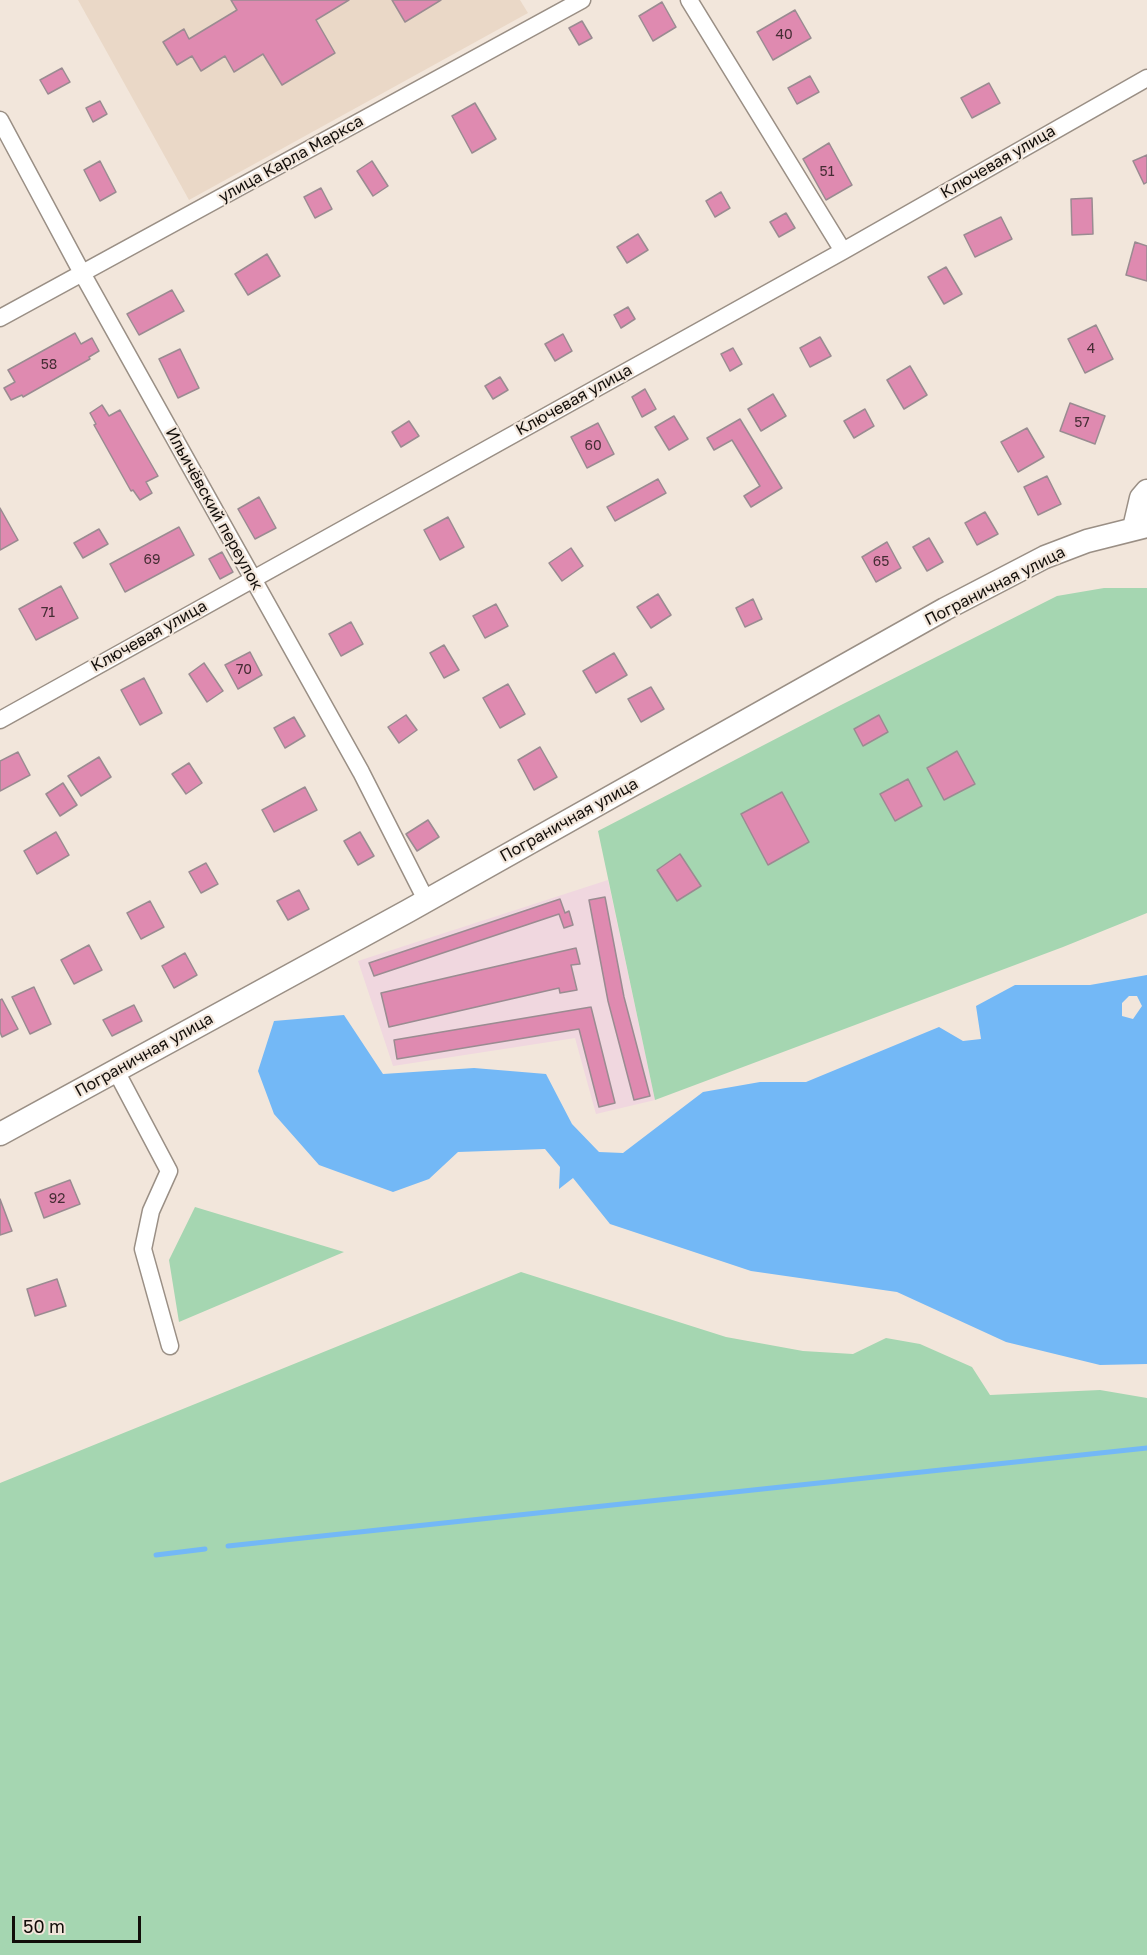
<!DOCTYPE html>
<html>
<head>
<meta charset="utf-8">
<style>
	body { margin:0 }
	#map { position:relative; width:1147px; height:1955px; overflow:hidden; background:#f2e6db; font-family:"Golos Text",sans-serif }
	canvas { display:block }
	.scale { position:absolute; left:12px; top:1916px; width:129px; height:27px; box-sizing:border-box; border:3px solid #120e0a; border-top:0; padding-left:8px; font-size:18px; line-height:21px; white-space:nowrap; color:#120e0a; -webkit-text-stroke:4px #f2e6db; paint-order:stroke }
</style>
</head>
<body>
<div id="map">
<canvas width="1147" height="1955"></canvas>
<div class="scale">50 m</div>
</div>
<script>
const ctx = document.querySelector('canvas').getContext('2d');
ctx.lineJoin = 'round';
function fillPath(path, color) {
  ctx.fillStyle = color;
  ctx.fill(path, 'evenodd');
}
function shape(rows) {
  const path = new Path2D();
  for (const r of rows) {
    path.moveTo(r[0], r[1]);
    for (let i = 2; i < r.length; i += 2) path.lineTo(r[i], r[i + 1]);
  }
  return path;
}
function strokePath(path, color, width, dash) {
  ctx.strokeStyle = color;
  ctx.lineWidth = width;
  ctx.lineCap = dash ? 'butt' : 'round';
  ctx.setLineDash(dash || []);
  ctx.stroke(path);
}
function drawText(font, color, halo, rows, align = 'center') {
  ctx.font = font + ' "Golos Text",sans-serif';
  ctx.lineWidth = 4.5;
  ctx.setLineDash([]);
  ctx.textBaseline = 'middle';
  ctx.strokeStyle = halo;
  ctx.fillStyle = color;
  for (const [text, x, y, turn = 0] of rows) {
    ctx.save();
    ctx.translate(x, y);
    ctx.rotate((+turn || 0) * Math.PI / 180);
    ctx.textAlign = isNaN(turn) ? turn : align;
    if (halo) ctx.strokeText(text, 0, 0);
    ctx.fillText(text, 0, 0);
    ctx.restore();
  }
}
fillPath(shape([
	[78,0,520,0,528,13,189,200]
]), '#ead8c7');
fillPath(shape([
	[608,880,655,1100,596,1114,575,1038,393,1066,358,961]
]), '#f0d7df');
fillPath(shape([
	[1104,588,1147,588,1147,913,1063,947,655,1100,598,831,841,705,1057,596],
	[195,1207,344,1252,179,1322,169,1260],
	[521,1272,726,1337,803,1351,853,1354,886,1338,920,1344,972,1367,990,1395,1100,1390,1147,1398,1147,1955,0,1955,0,1483]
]), '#a5d6b1');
fillPath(shape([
	[1147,975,1147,1364,1100,1365,1006,1342,897,1292,751,1271,610,1224,573,1178,559,1189,560,1167,545,1149,458,1152,429,1179,393,1192,319,1165,274,1114,258,1071,274,1021,344,1015,383,1074,474,1068,546,1074,572,1124,599,1152,623,1153,703,1092,760,1082,806,1082,939,1027,963,1041,981,1039,976,1006,1015,985,1090,985],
	[1129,996,1137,996,1142,1006,1133,1019,1122,1016,1122,1003]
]), '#73b8f6');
strokePath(shape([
	[228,1546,1147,1448],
	[156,1555,205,1549]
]), '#73b8f6', 5);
const building = shape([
	[231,0,349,0,316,20,335,53,282,85,263,54,234,72,225,56,201,71,192,56,177,65,163,42,184,29,189,39,237,10,231,0],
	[392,0,441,0,405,22,392,0],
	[662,2,676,27,653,41,639,16,662,2],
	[795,10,811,38,773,60,757,32,795,10],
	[582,21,592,38,579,45,569,28,582,21],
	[62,68,70,82,48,94,40,80,62,68],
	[810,76,819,92,797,104,788,88,810,76],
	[989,83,1000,103,972,118,961,98,989,83],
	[100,101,107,114,93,122,86,108,100,101],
	[475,103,496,139,472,153,452,116,475,103],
	[829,143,852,185,826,200,803,159,829,143],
	[1147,155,1147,182,1144,184,1133,161,1147,155],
	[100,161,116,192,100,201,84,170,100,161],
	[372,161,388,186,373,196,357,171,372,161],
	[321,188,332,209,315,218,304,197,321,188],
	[721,192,730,208,715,217,706,201,721,192],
	[1092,198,1093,234,1072,235,1071,199,1092,198],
	[786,213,795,228,779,237,770,222,786,213],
	[1001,217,1012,239,975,257,964,235,1001,217],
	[638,234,648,250,627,263,617,247,638,234],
	[1135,242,1147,246,1147,281,1126,275,1135,242],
	[267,254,280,276,248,295,235,274,267,254],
	[946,267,962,294,944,304,928,277,946,267],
	[172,290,184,311,139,335,127,314,172,290],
	[628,307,635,319,621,328,614,315,628,307],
	[1096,325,1113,359,1085,373,1068,339,1096,325],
	[75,333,81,344,92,338,99,351,89,357,90,359,23,397,22,395,11,400,4,388,15,382,8,370,75,333],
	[563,334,572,351,555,361,545,344,563,334],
	[820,337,831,356,810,367,800,348,820,337],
	[733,348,742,364,730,371,721,354,733,348],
	[180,349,199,388,178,398,159,359,180,349],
	[910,366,927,395,904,409,887,380,910,366],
	[500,377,508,390,493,399,485,386,500,377],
	[645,389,656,409,642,417,632,397,645,389],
	[773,394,786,416,761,431,748,409,773,394],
	[1070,403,1105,416,1095,444,1060,431,1070,403],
	[102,405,109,416,120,410,158,476,146,482,152,493,140,500,133,490,131,491,94,425,96,424,90,413,102,405],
	[865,409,874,426,854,438,844,421,865,409],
	[674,416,688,439,669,450,655,427,674,416],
	[740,419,782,488,751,507,744,496,760,486,732,440,714,450,707,438,740,419],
	[409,421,419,436,401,447,392,432,409,421],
	[598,423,614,454,587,468,571,437,598,423],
	[1027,428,1044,457,1018,472,1001,442,1027,428],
	[1047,476,1061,504,1038,515,1024,487,1047,476],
	[658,479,666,493,615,521,607,507,658,479],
	[259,497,276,528,255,539,238,509,259,497],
	[0,508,18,540,0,550,0,508],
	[985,512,998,534,977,545,965,523,985,512],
	[448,517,464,547,440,560,424,530,448,517],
	[179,527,194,555,125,592,110,564,179,527],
	[99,529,108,544,83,558,74,543,99,529],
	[929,538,943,562,927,571,913,547,929,538],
	[887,542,901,568,876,582,862,557,887,542],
	[571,548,583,566,562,581,549,563,571,548],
	[222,552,233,572,220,579,209,559,222,552],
	[61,586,78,618,36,640,19,609,61,586],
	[658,594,671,615,651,628,637,607,658,594],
	[753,599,762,619,745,627,736,608,753,599],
	[496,604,508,626,485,638,473,616,496,604],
	[351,622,363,644,341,656,329,634,351,622],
	[444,645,459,670,444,678,430,653,444,645],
	[250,652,262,675,238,689,225,665,250,652],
	[614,653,627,675,596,693,583,671,614,653],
	[204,663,223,691,207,702,189,674,204,663],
	[144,678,162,713,140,725,121,690,144,678],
	[508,684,525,714,500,728,483,698,508,684],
	[651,687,664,709,641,722,628,699,651,687],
	[406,715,417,730,399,743,388,727,406,715],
	[879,715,888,732,863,746,854,729,879,715],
	[294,717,305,736,285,748,274,728,294,717],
	[540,747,557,777,534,790,518,760,540,747],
	[957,751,975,784,944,800,927,768,957,751],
	[18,752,30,775,0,791,0,761,18,752],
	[99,757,111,777,81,796,68,776,99,757],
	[189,763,202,783,186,794,172,774,189,763],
	[908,779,922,806,895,821,880,794,908,779],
	[63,783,77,805,60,816,46,794,63,783],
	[305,787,317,810,274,832,262,810,305,787],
	[782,792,809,842,768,865,741,814,782,792],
	[428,820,439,837,417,851,406,834,428,820],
	[56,832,69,855,37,874,24,851,56,832],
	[360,832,374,856,358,865,344,841,360,832],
	[680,854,701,886,677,901,657,870,680,854],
	[206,863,218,884,201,893,189,872,206,863],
	[299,890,309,909,288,920,277,901,299,890],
	[605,897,624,997,650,1096,634,1100,608,1001,589,900,605,897],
	[560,899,565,913,569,911,573,925,564,928,559,914,374,976,369,963,560,899],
	[150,901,164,927,141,939,127,913,150,901],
	[89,945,102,970,74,984,61,960,89,945],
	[576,948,580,964,571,965,577,990,560,993,559,988,389,1027,381,993,576,948],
	[185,953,197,975,174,988,162,966,185,953],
	[34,987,51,1024,30,1034,12,997,34,987],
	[2,999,18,1029,2,1037,0,1032,0,1000,2,999],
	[134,1005,142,1021,112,1036,103,1020,134,1005],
	[591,1007,615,1103,599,1107,579,1029,397,1059,394,1040,591,1007],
	[70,1180,80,1204,44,1218,35,1193,70,1180],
	[0,1199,12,1231,0,1235,0,1199],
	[57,1279,66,1306,35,1316,27,1289,57,1279]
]);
fillPath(building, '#df8ab0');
strokePath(building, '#9a8b91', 1.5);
const street = shape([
	[689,0,843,251],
	[0,120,82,273,361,772,426,900],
	[0,318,582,0],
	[0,720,843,251,1147,78],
	[116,1071,169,1171,151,1211,143,1249,170,1346]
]);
const secondary = shape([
	[1134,528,1141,498,1147,491],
	[0,1134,408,911,945,609,1045,557,1087,541,1147,526]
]);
strokePath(street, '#9a8f85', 19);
strokePath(secondary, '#9a8f85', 25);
strokePath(street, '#fff', 16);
strokePath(secondary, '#fff', 22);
drawText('14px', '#452d34', null, [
	["40",784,35],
	["51",827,172],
	["4",1091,349],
	["58",49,365],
	["57",1082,423],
	["60",593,446],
	["69",152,560],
	["65",881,562],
	["71",48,613],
	["70",244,670],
	["92",57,1199]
]);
drawText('16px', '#120e0a', '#f2e6db', [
	["улица Карла Маркса",291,159,-29],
	["Ключевая улица",998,162,-30],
	["Ключевая улица",574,400,-29],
	["Ильичёвский переулок",214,509,61],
	["Пограничная улица",995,586,-27],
	["Ключевая улица",149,636,-29],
	["Пограничная улица",569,820,-29],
	["Пограничная улица",144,1055,-29]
]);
</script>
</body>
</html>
